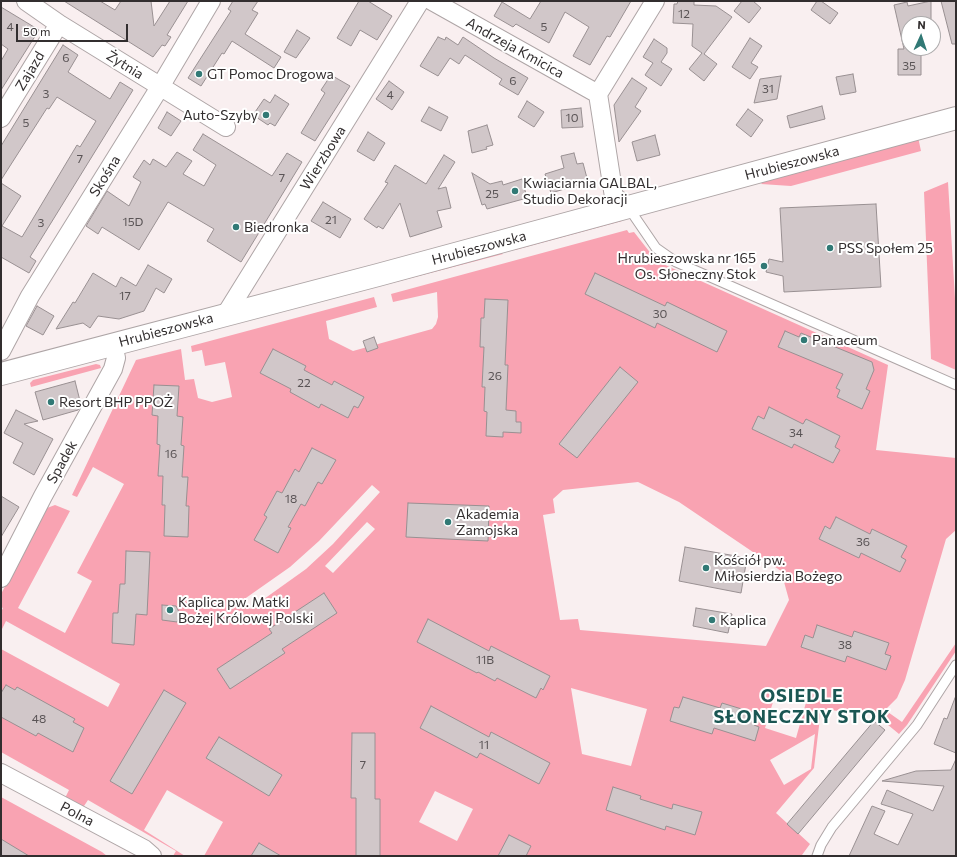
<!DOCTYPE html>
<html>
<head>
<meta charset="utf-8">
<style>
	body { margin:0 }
	#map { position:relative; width:957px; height:857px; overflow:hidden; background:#f9eff0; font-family:Commissioner,sans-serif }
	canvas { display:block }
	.frame { position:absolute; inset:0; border:2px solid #322e2f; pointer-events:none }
	.north { position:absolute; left:901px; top:16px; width:40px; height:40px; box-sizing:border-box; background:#fff; border:1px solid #adabac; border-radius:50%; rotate:3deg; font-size:11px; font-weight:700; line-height:16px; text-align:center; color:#322e2f }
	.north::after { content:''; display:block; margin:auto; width:14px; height:18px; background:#317975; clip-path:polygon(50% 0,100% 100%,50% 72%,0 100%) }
	.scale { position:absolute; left:16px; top:24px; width:112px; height:18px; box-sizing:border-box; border:2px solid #322e2f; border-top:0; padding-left:5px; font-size:12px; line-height:14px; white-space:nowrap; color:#322e2f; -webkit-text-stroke:3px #fff; paint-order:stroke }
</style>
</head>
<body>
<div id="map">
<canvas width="957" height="857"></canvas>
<div class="frame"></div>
<div class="north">N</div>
<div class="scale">50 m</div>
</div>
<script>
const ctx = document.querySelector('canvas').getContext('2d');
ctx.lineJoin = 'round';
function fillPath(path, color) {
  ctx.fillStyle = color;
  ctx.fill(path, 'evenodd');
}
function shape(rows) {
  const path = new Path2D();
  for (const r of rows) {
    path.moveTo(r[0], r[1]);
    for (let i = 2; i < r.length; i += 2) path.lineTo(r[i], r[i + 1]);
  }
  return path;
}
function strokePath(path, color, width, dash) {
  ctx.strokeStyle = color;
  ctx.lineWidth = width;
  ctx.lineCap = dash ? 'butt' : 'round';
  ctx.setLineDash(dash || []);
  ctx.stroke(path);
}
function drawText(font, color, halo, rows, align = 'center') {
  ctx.font = font + ' Commissioner,sans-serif';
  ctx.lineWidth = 4;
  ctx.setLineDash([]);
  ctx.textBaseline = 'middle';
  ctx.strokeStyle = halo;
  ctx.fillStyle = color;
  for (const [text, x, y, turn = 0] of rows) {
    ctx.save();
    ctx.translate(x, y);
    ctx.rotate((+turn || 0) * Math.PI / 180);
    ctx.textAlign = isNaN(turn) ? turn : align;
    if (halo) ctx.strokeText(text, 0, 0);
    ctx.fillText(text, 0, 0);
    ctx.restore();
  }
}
fillPath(shape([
	[918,137,921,151,791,186,761,184,766,179],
	[948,182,956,315,956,370,931,359,924,192],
	[618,219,622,221,515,250,515,249],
	[627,230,629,233,634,232,652,255,663,264,888,365,876,450,956,458,956,530,946,539,905,680,897,698,885,710,902,722,956,643,956,651,907,725,899,734,876,715,821,709,814,768,776,813,810,844,802,855,204,856,223,822,167,790,144,830,185,856,173,856,176,851,88,800,82,809,64,800,69,790,1,752,1,649,108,707,120,684,6,621,1,631,1,612,3,608,1,607,1,594,47,508,55,505,70,511,18,608,65,633,92,581,77,573,124,484,93,467,77,497,72,495,136,360,181,349,185,380,194,379,198,398,212,402,232,397,225,362,205,366,202,350,192,352,191,346,374,297,377,307,326,321,329,339,353,351,432,329,436,324,438,317,437,292,393,302,391,294],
	[638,482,679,502,781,571,789,600,766,646,580,630,578,619,560,620,543,515,555,513,553,499,563,490],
	[372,485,380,492,333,544,306,569,250,609,243,600,290,567,319,541],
	[367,522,375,529,333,573,325,566],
	[571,688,647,709,631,766,582,754],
	[777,689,807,699,796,738,765,728],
	[815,734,811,769,784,785,770,760],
	[435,791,473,809,457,841,419,822],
	[501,252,503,254,388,284,389,282],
	[96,364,100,365,101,368,31,387,30,383,33,380],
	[1,797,102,852,107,856,1,856]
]), '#f9a3b2');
const building = shape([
	[64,1,100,1,115,10,121,1,151,1,154,26,170,1,188,1,167,35,171,37,165,46,162,45,153,57,64,1],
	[233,1,258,1,252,10,258,13,245,34,281,57,274,68,232,41,224,54,222,53,201,86,188,78,231,11,228,9,233,1],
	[359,1,368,1,392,16,377,40,360,30,351,46,337,38,359,1],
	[541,1,631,1,610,37,607,36,590,65,573,56,589,27,565,12,549,43,516,24,513,27,494,16,502,2,530,19,541,1],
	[678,1,694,1,694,5,716,6,732,17,704,54,717,64,704,81,689,69,702,53,692,46,693,24,673,23,674,4,677,4,678,1],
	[742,1,753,1,761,8,749,23,734,11,742,1],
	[817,1,821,1,838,13,830,24,811,10,817,1],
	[931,1,931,24,909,24,909,48,906,48,921,48,921,75,898,75,898,49,904,49,894,5,907,2,908,6,931,1],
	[941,1,956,1,956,44,952,44,941,1],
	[1,7,39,30,1,90,1,61,8,49,1,44,1,7],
	[297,30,310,38,296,58,284,52,297,30],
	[438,37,445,40,446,37,458,45,463,37,494,58,528,78,518,95,499,84,502,79,465,55,459,64,450,58,438,76,420,66,438,37],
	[750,38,762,46,751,63,758,67,750,79,732,67,750,38],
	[654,39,667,48,667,53,661,62,672,69,661,86,645,75,653,63,643,57,654,39],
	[63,45,78,55,68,72,110,99,120,82,133,90,30,257,36,261,29,273,1,257,1,183,21,196,2,226,22,237,77,145,80,147,96,121,57,97,49,109,47,108,1,180,1,146,63,45],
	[853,74,856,92,840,95,836,77,853,74],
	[331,75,350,86,315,141,301,133,325,93,321,90,331,75],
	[781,76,777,99,754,103,760,79,781,76],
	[632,78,647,88,635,107,641,111,619,142,614,105,632,78],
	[389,81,404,92,392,110,376,99,389,81],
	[275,95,289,104,275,126,270,123,268,125,253,115,264,99,270,103,275,95],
	[527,101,544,112,534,127,518,117,527,101],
	[822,106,825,119,790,128,787,116,822,106],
	[429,107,448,117,441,131,421,121,429,107],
	[581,108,583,127,562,128,561,110,581,108],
	[748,109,763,120,751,137,736,125,748,109],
	[167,112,181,121,171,136,158,128,167,112],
	[487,125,493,145,486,147,487,149,472,153,468,131,487,125],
	[368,132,385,143,374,161,357,151,368,132],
	[203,134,272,176,287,153,302,162,241,262,207,241,214,229,168,202,139,250,102,227,98,234,86,226,107,191,129,206,141,182,133,177,144,160,150,165,153,159,166,167,177,152,192,161,183,174,204,186,216,165,193,150,203,134],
	[655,135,660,155,637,161,632,142,655,135],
	[574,153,577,164,583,163,588,182,551,193,545,174,564,168,561,156,574,153],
	[444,155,455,162,438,189,446,187,451,208,437,211,442,227,410,237,400,203,383,229,378,226,377,228,364,219,388,183,385,182,395,165,426,184,444,155],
	[472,173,490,184,502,181,503,185,522,179,527,198,487,209,485,204,482,205,472,173],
	[323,202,351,219,340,238,311,221,323,202],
	[876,204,881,287,784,292,783,276,766,272,769,259,783,262,780,208,876,204],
	[148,265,172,279,164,293,156,288,144,311,119,319,98,316,90,328,83,323,56,329,73,302,75,303,93,273,116,287,121,277,136,286,148,265],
	[595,273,665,306,667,302,727,331,717,352,657,323,655,328,585,294,595,273],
	[485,299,508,300,505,365,508,365,506,410,516,411,516,422,521,422,521,433,503,432,503,437,486,436,487,412,484,411,485,387,482,387,484,347,480,347,481,318,484,318,485,299],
	[37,306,54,316,43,335,26,326,37,306],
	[785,331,799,337,801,333,872,362,874,370,866,389,870,391,862,409,837,397,840,390,836,388,843,374,778,347,785,331],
	[374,337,378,348,367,352,363,341,374,337],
	[273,349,306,366,304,370,332,385,334,381,364,397,358,408,354,406,348,418,321,404,319,408,290,392,291,389,260,373,273,349],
	[620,367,638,382,577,458,559,444,620,367],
	[75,381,81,405,78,410,43,420,35,392,75,381],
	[154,385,179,386,177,416,183,417,181,445,184,446,182,477,188,477,186,506,189,506,188,537,164,536,165,505,162,505,163,476,158,476,160,445,157,444,158,416,152,415,154,385],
	[769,407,803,424,806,419,840,436,835,447,840,450,833,463,794,444,792,448,752,429,758,416,764,419,769,407],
	[16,410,38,421,24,424,53,439,34,475,13,463,23,443,4,433,16,410],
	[312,448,336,460,322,484,318,482,305,506,301,504,288,527,291,528,278,553,254,540,267,517,264,515,277,491,282,493,295,469,299,472,312,448],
	[1,496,19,507,1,537,1,496],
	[408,503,489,506,488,541,406,537,408,503],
	[836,517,870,534,872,529,907,546,901,557,906,560,900,572,861,553,859,558,819,539,825,526,830,529,836,517],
	[685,547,747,558,741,593,679,581,685,547],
	[126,551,150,552,147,615,136,614,134,645,112,643,113,613,118,613,120,584,125,584,126,551],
	[324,593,337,613,282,649,285,653,230,689,217,669,272,633,269,629,324,593],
	[162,605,176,606,180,614,177,622,162,620,162,605],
	[696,608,732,614,728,633,693,626,696,608],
	[428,619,489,651,491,646,550,676,543,690,541,688,536,698,497,678,495,681,478,672,477,673,417,642,428,619],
	[817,625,852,637,854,631,889,643,885,654,891,656,886,670,847,656,845,662,801,647,805,635,813,638,817,625],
	[6,685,15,690,17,687,75,719,73,722,84,728,73,752,38,733,36,736,1,717,1,693,6,685],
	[164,690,186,703,132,794,110,781,164,690],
	[683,697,720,708,722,703,758,714,754,725,759,727,755,741,714,728,712,734,670,721,674,707,679,708,683,697],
	[955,698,956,698,956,753,934,744,944,718,947,719,955,698],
	[431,706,489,737,491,732,550,763,539,784,480,753,477,758,420,728,431,706],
	[874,721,885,730,798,834,787,824,874,721],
	[352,733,375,733,375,799,380,799,380,856,356,856,356,798,351,798,352,733],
	[219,737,282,775,269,796,206,758,219,737],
	[956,759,956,856,849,856,872,806,885,811,874,834,898,845,913,814,881,804,887,790,933,811,944,786,882,781,916,771,951,770,956,759],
	[613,787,641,796,640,799,672,809,673,804,702,812,695,835,666,826,665,830,606,810,613,787],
	[509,835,531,846,526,856,498,856,509,835],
	[1,839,29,856,1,856,1,839],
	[259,843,281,856,251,856,259,843]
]);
fillPath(building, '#d1c7c9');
strokePath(building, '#999092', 1);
const lane = shape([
	[628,207,656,248,676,262,956,385],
	[817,856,821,845,832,827,917,725,956,665]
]);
const street = shape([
	[26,1,59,24,226,127],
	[432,1,598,94],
	[1,118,59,24],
	[628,206,614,197,598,94,655,1],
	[226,314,420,1],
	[1,351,30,296,160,87,211,1],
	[1,578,43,496,113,369,116,358,113,344],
	[1,773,144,849,152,856]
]);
const secondary = shape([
	[1,374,378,275,956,118]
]);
strokePath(lane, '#aea5a6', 11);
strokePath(street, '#aea5a6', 20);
strokePath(secondary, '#aea5a6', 24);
strokePath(lane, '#fff', 9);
strokePath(street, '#fff', 18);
strokePath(secondary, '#fff', 22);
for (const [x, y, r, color] of [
	[199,74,4,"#317975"],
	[266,115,4,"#317975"],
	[515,191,4,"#317975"],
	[236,227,4,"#317975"],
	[830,248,4,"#317975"],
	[764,266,4,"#317975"],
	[804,340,4,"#317975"],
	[51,402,4,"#317975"],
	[448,522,4,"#317975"],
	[706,568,4,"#317975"],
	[170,610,4,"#317975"],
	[712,620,4,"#317975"]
]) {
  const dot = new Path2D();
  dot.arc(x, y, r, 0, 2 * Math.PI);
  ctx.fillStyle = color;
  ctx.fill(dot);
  strokePath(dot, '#fff', 1.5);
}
drawText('12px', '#5a5456', null, [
	["12",684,14],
	["4",10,27],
	["5",544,27],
	["6",66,58],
	["35",909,66],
	["6",513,81],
	["31",768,89],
	["3",46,94],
	["4",390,95],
	["10",572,118],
	["5",26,123],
	["7",80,159],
	["7",282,178],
	["25",492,194],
	["21",331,220],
	["15D",133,222],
	["3",41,223],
	["17",125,296],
	["30",660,314],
	["26",495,376],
	["22",304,383],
	["34",796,433],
	["16",171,454],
	["18",291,499],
	["36",863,542],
	["38",845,645],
	["11B",485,660],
	["48",39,719],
	["11",484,745],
	["7",363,765]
]);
drawText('14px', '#322e2f', '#fff', [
	["Andrzeja Kmicica",515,48,29],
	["Żytnia",125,65,32],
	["Zajazd",30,71,-59],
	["Wierzbowa",323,158,-58],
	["Hrubieszowska",792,163,-15],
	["Skośna",105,176,-58],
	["Hrubieszowska",479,248,-15],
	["Hrubieszowska",166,330,-15],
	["Spadek",62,462,-61],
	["Polna",77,814,28]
]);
drawText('14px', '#322e2f', '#fff', [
	["GT Pomoc Drogowa",207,74],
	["Auto-Szyby",258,115,"right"],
	["Kwiaciarnia GALBAL,",523,183],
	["Studio Dekoracji",523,199],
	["Biedronka",244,227],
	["PSS Społem 25",838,248],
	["Hrubieszowska nr 165",756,258,"right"],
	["Os. Słoneczny Stok",756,274,"right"],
	["Panaceum",812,340],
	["Resort BHP PPOŻ",59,402],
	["Akademia",456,514],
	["Zamojska",456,530],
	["Kościół pw.",714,560],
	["Miłosierdzia Bożego",714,576],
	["Kaplica pw. Matki",178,602],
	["Bożej Królowej Polski",178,618],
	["Kaplica",720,620]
], 'left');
ctx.letterSpacing = '1px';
drawText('bold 18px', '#1b5653', '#fff', [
	["OSIEDLE",802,696],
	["SŁONECZNY STOK",802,717]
]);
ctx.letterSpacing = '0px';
</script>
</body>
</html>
